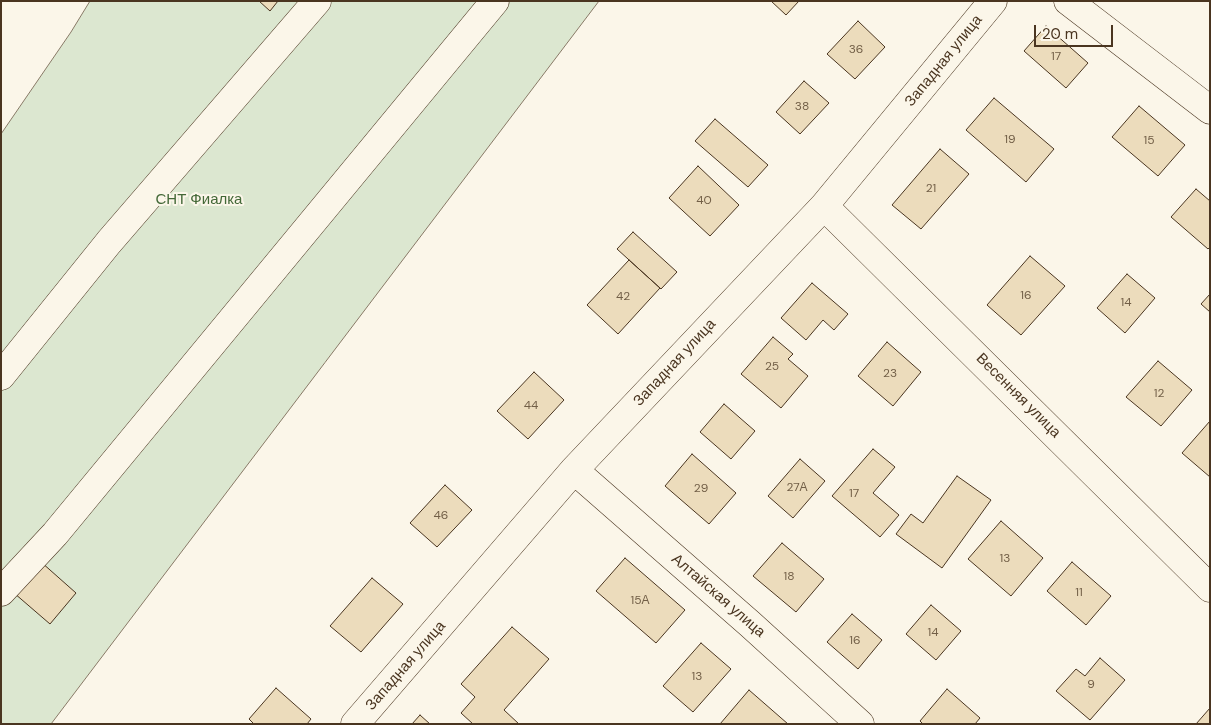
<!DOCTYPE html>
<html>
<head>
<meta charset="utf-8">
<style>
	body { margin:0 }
	#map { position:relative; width:1211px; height:725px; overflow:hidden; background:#fbf6e9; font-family:"DM Sans",sans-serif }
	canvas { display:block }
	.frame { position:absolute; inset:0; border:2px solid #4a3520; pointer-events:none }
	.scale { position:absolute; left:1034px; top:25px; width:79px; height:22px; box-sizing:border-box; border:2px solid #4a3520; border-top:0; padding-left:6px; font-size:15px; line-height:18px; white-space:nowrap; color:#4a3520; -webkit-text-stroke:4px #fbf6e9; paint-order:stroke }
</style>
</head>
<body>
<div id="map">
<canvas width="1211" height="725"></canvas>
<div class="frame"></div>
<div class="scale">20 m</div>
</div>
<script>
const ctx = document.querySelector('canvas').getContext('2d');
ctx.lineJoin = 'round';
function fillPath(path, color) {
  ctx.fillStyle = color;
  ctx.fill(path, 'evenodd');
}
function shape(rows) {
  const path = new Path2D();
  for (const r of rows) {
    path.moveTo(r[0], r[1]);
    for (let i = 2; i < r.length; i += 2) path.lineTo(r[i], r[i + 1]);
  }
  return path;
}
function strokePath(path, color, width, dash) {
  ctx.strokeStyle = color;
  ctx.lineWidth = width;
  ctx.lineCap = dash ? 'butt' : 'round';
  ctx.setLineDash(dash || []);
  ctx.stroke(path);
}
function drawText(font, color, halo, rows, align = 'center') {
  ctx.font = font + ' "DM Sans",sans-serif';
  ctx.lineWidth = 4;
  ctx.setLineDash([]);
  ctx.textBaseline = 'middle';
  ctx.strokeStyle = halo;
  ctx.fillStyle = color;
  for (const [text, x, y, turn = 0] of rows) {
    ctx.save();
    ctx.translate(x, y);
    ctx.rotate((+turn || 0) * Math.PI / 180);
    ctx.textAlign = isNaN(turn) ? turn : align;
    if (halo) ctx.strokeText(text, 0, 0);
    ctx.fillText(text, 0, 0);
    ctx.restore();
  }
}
const green = shape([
	[90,1,599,1,51,724,1,724,1,134,71,32,90,1]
]);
fillPath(green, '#dce7d0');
strokePath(green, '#887966', 1);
const building = shape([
	[259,1,278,1,270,11,259,1],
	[771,1,799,1,786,15,771,1],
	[858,21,885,47,855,79,827,54,858,21],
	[1046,26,1088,63,1066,88,1024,51,1046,26],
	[804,81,829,103,800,134,776,112,804,81],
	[994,98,1054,149,1026,182,966,130,994,98],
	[1139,106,1185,145,1158,176,1112,137,1139,106],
	[715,119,768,165,748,187,695,141,715,119],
	[940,149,969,174,921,229,892,205,940,149],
	[698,166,739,205,710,236,669,198,698,166],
	[1196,189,1210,201,1210,247,1208,249,1171,217,1196,189],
	[633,232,677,272,661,289,617,249,633,232],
	[1030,256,1065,286,1021,335,987,305,1030,256],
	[629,260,660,288,618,334,587,305,629,260],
	[1127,274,1155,298,1125,333,1097,308,1127,274],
	[812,283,848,314,834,330,823,320,806,340,781,318,812,283],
	[1210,294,1210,312,1201,304,1210,294],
	[773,337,793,354,788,359,808,376,781,408,741,374,773,337],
	[887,342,921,372,893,406,858,376,887,342],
	[1158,361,1192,390,1161,426,1126,397,1158,361],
	[534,372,564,400,528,439,497,411,534,372],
	[724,404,755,431,731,459,700,432,724,404],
	[1210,421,1210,477,1182,453,1210,421],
	[873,449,895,467,873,493,899,515,880,537,832,496,873,449],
	[692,454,736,493,709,524,665,486,692,454],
	[800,459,825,481,793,518,768,496,800,459],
	[957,476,991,500,942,568,896,534,911,514,923,523,957,476],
	[445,485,472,510,437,547,410,523,445,485],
	[1001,521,1043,558,1011,596,968,559,1001,521],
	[782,543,824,579,796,612,753,576,782,543],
	[625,558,685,610,656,643,596,591,625,558],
	[41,562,76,593,50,624,14,593,41,562],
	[1072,562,1111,596,1086,625,1047,591,1072,562],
	[372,578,403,604,361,652,330,626,372,578],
	[931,605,961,631,936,660,906,634,931,605],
	[852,614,882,640,858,669,827,642,852,614],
	[512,627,549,659,504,710,519,724,473,724,461,713,475,697,461,684,512,627],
	[701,643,731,669,693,712,663,686,701,643],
	[1100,658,1125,680,1090,720,1056,691,1076,669,1085,676,1100,658],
	[276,688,311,719,307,724,254,724,249,719,276,688],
	[947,689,980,718,975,724,923,724,920,721,947,689],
	[749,690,788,724,720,724,749,690],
	[1210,708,1210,724,1196,724,1210,708],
	[420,715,430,724,412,724,420,715]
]);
fillPath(building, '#ecdcbc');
strokePath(building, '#4a3520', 1);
const minor = shape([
	[1068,1,1210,110],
	[824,206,1210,588],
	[1,376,109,242,317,1],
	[574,470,750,624,860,724],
	[1,592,55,534,495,1],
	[355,724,574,470,824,206,993,1]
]);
strokePath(minor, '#4a3520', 29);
strokePath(minor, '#fbf6e9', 28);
drawText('12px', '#725f47', null, [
	["36",856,50],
	["17",1056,57],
	["38",802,107],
	["19",1010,140],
	["15",1149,141],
	["21",931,189],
	["40",704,201],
	["16",1026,296],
	["42",623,297],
	["14",1126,303],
	["25",772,367],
	["23",890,374],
	["12",1159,394],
	["44",531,406],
	["27А",797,488],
	["29",701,489],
	["17",854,494],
	["46",441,516],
	["13",1005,559],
	["18",789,577],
	["11",1079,593],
	["15А",640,601],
	["14",933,633],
	["16",855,641],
	["13",697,677],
	["9",1091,685]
]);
drawText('15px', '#4a3520', '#fbf6e9', [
	["Западная улица",944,61,-51],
	["Западная улица",675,363,-47],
	["Весенняя улица",1018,396,45],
	["Алтайская улица",718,596,41],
	["Западная улица",406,666,-49]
]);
drawText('15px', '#436837', '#fbf6e9', [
	["СНТ Фиалка",199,200]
]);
</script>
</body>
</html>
